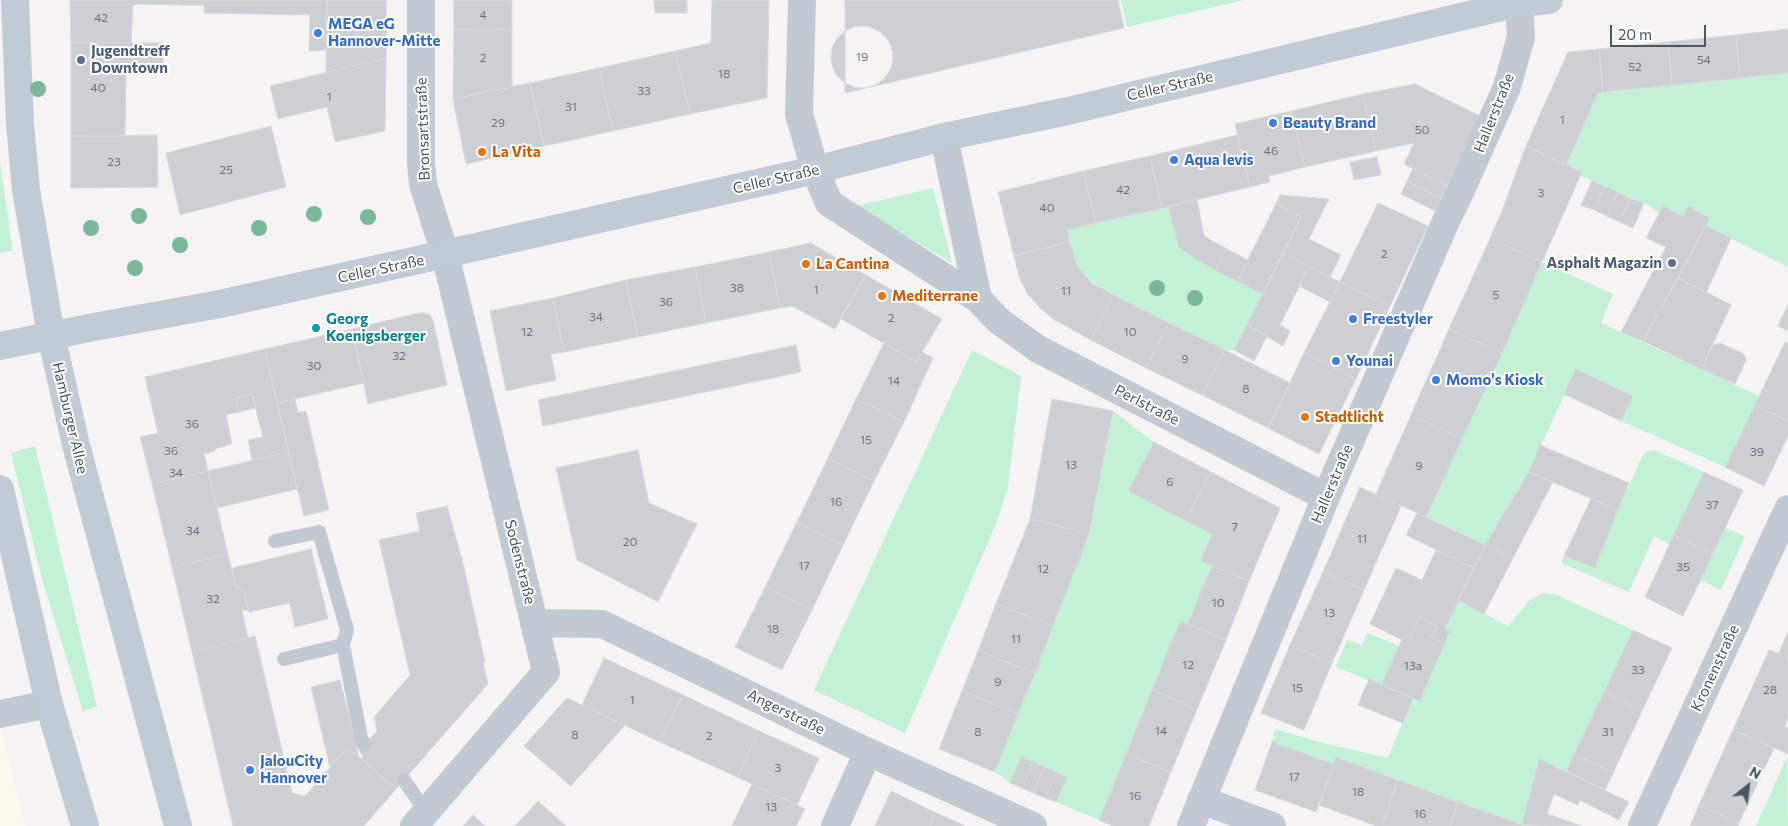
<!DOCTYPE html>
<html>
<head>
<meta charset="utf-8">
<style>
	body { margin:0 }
	#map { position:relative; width:1788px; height:826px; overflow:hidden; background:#f5f3f3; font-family:Commissioner,sans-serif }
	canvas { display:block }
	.north { position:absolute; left:1723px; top:761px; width:50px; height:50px; -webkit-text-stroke:4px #fff; paint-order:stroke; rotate:29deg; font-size:14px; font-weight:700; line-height:20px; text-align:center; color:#4a5661 }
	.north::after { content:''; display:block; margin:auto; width:18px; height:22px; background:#4a5661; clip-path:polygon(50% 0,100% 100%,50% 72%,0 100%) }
	.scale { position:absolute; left:1610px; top:25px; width:96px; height:22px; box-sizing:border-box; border:2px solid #4a5661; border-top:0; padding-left:6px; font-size:15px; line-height:18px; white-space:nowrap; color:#4a5661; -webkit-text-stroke:4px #fff; paint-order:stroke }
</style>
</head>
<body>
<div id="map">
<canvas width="1788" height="826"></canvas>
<div class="north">N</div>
<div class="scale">20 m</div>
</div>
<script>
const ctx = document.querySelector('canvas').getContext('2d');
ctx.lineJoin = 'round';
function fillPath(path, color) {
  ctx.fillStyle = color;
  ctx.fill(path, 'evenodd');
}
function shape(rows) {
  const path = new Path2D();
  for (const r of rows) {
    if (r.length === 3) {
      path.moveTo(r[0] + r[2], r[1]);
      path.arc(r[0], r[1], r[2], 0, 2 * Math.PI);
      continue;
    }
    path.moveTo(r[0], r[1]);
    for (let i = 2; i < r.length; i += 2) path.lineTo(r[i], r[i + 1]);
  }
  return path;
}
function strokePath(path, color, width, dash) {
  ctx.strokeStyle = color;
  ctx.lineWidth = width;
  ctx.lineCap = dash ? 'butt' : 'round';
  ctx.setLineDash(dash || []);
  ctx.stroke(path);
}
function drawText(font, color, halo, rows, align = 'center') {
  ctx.font = font + ' Commissioner,sans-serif';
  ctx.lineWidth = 4;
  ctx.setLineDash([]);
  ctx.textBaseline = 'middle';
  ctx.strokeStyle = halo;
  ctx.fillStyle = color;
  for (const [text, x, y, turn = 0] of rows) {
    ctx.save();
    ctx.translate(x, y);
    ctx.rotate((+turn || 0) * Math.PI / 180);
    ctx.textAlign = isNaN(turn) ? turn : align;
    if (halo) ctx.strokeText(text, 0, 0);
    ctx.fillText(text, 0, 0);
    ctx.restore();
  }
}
fillPath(shape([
	[0,724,8,757,25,826,0,826]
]), '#fdf9ef');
fillPath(shape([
	[1121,0,1244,0,1127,27],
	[1788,73,1788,267,1706,226,1710,218,1688,206,1683,216,1663,207,1660,213,1644,203,1581,176,1582,172,1566,165,1598,93],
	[0,162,13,251,0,253],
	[933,188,952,263,856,206],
	[1168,206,1179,248,1216,271,1263,294,1234,350,1225,350,1103,290,1084,275,1077,266,1067,230],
	[1542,262,1613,294,1601,323,1759,396,1725,467,1621,421,1633,396,1576,369,1529,472,1485,545,1426,517],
	[972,350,1021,376,1008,487,996,524,905,733,814,690],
	[1113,411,1154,442,1128,491,1212,534,1201,560,1212,566,1188,624,1180,621,1099,820,1056,802,1067,777,1021,758,1010,783,995,772,1089,534],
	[35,446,97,707,83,711,43,583,11,453],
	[1654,450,1704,472,1670,545,1654,536,1629,592,1561,563,1564,556,1595,568,1618,510,1644,452],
	[1725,528,1745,536,1721,590,1700,580],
	[1543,593,1557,595,1633,630,1566,771,1540,760,1522,825,1336,757,1334,764,1272,742,1275,729,1323,743,1388,758,1413,698,1420,701,1450,632,1445,629,1458,600,1508,626,1530,600],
	[1367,633,1399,646,1381,685,1336,667,1347,640,1362,645],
	[1787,757,1788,826,1756,826]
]), '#c3f1d5');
const building = shape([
	[70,0,179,0,179,5,137,4,133,5,131,43,71,42,70,0],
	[179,0,204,0,204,5,179,5,179,0],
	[204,0,327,0,326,50,309,51,310,15,204,13,204,0],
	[327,0,386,0,386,58,326,72,327,0],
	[454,0,512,0,512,29,454,30,454,0],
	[654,0,687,0,687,13,655,13,654,0],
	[712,0,769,0,767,98,690,114,675,51,711,43,712,0],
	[845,0,1118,0,1124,28,845,93,845,0],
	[862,57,31],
	[512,29,512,87,453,99,454,30,512,29],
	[1788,29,1788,73,1740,78,1736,35,1788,29],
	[1736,35,1740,78,1672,85,1668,42,1736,35],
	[71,42,163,43,163,74,126,73,125,136,71,136,71,42],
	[1668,42,1672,85,1603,92,1599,49,1668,42],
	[1599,49,1603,92,1598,93,1566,165,1526,146,1568,52,1599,49],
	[675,51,690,114,613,131,599,68,675,51],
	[386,58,385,131,335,142,327,107,278,119,270,86,386,58],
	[599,68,613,131,544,146,530,83,599,68],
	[530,83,544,146,466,164,453,99,530,83],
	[1415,84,1480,116,1447,186,1404,164,1414,143,1376,151,1363,94,1415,84],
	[1363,94,1376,151,1305,167,1291,111,1363,94],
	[1291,111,1305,167,1269,176,1270,182,1250,187,1235,124,1291,111],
	[271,126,286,187,180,215,166,153,271,126],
	[157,135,158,187,71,188,71,136,157,135],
	[1237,135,1250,187,1162,208,1150,156,1237,135],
	[1526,146,1582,172,1542,262,1490,239,1502,211,1526,146],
	[1150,156,1162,208,1096,223,1083,171,1150,156],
	[1377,157,1381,175,1354,180,1350,162,1377,157],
	[1413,169,1447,186,1441,198,1407,181,1413,169],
	[1083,171,1096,223,1067,230,1070,242,1014,256,998,192,1083,171],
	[1407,181,1441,198,1435,211,1401,194,1407,181],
	[1592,181,1605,186,1594,210,1581,205,1592,181],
	[1605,186,1618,192,1607,216,1594,210,1605,186],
	[1618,192,1630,198,1620,222,1607,216,1618,192],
	[1280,195,1329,199,1309,239,1341,255,1330,277,1282,254,1301,217,1276,204,1280,195],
	[1630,198,1644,203,1633,228,1620,222,1630,198],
	[1197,199,1204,236,1227,249,1216,271,1179,248,1168,206,1197,199],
	[1378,203,1428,226,1390,306,1340,282,1378,203],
	[1276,204,1301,217,1263,294,1237,281,1276,204],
	[1663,206,1683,216,1688,206,1710,218,1643,341,1621,332,1666,247,1646,238,1663,206],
	[1706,226,1731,238,1706,293,1678,278,1706,226],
	[1490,239,1542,262,1502,353,1449,329,1490,239],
	[1070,242,1077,266,1084,275,1093,284,1113,295,1091,340,1055,320,1040,308,1027,293,1019,276,1014,256,1070,242],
	[811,243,866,275,835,329,792,306,780,308,769,252,811,243],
	[1227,249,1248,260,1237,281,1216,271,1227,249],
	[769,252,780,308,706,323,695,267,769,252],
	[1282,254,1309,267,1280,325,1290,331,1283,346,1247,325,1282,254],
	[695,267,706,323,638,337,626,280,695,267],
	[1309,267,1340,282,1330,302,1299,286,1309,267],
	[866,275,942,319,916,362,840,318,866,275],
	[1678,278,1731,305,1701,369,1643,341,1678,278],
	[626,280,638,337,564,352,553,298,626,280],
	[1340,282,1390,306,1356,379,1304,353,1340,282],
	[1113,295,1169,323,1146,368,1091,340,1113,295],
	[553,298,564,352,551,354,556,380,506,391,490,311,553,298],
	[1788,305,1788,331,1778,326,1788,305],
	[419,313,425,313,430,315,433,320,447,385,368,404,352,329,419,313],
	[1169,323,1225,350,1202,395,1146,368,1169,323],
	[1247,325,1267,336,1254,361,1234,350,1247,325],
	[352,329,364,383,277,403,265,349,352,329],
	[1449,329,1502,353,1462,439,1411,415,1449,329],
	[1785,342,1788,344,1788,421,1755,405,1785,342],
	[884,343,916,362,922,352,933,358,904,422,856,399,884,343],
	[1720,343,1744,354,1746,360,1735,384,1701,369,1713,345,1720,343],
	[796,345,801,372,543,426,538,400,796,345],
	[265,349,288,452,252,460,248,440,263,437,252,394,236,398,239,412,226,415,232,444,215,449,215,451,204,454,208,471,152,484,140,437,158,433,145,377,265,349],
	[1225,350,1290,383,1268,428,1202,395,1225,350],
	[1304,353,1356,379,1319,454,1268,428,1304,353],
	[1576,369,1633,396,1621,421,1564,394,1576,369],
	[252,394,256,408,239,412,236,398,252,394],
	[295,399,298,413,306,411,329,510,304,516,277,403,295,399],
	[856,399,904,422,874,481,828,458,856,399],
	[1052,399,1113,411,1089,534,1030,519,1052,399],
	[1755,405,1788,421,1788,436,1764,486,1725,467,1755,405],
	[1411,415,1462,439,1426,517,1376,494,1411,415],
	[1154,442,1211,472,1186,521,1128,491,1154,442],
	[1540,445,1629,483,1618,510,1529,472,1540,445],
	[638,450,649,503,697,524,658,602,577,560,556,468,638,450],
	[288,452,297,489,217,508,208,471,288,452],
	[828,458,874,481,843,545,797,522,828,458],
	[208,471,228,554,172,567,152,484,208,471],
	[1211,472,1280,508,1249,581,1201,561,1212,534,1186,521,1211,472],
	[1529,472,1553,482,1513,558,1485,545,1529,472],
	[1704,472,1743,490,1713,554,1674,535,1704,472],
	[1360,487,1401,506,1364,590,1323,572,1360,487],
	[1591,499,1618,510,1595,568,1564,556,1591,499],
	[447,506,463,563,485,662,483,663,488,684,396,789,361,759,363,757,359,750,377,731,374,717,410,675,379,540,420,531,416,513,447,506],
	[1417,513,1485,545,1474,568,1406,535,1417,513],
	[1030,519,1089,534,1053,626,996,604,1030,519],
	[797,522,843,545,812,610,765,587,797,522],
	[1674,535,1713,554,1683,616,1645,597,1674,535],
	[1485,545,1513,558,1484,614,1458,600,1485,545],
	[311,549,328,619,295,627,290,603,249,612,243,588,236,587,232,568,311,549],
	[1436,550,1474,568,1445,629,1450,631,1445,643,1431,637,1437,626,1419,617,1410,637,1404,635,1402,640,1370,624,1396,568,1422,580,1436,550],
	[228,554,236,587,243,588,248,610,242,611,248,638,192,652,172,567,228,554],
	[1212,566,1249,581,1226,640,1188,624,1212,566],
	[1323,572,1364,590,1332,663,1290,645,1323,572],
	[765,587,812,610,782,670,735,647,765,587],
	[996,604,1053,626,1035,673,978,651,996,604],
	[1419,617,1437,626,1431,637,1445,643,1420,701,1381,685,1404,635,1410,637,1419,617],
	[1180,621,1226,640,1197,709,1152,690,1180,621],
	[1633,630,1672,648,1642,711,1604,692,1633,630],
	[1788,632,1788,658,1769,650,1779,653,1788,632],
	[255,636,292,793,305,796,348,747,396,789,364,826,233,826,192,652,255,636],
	[1290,645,1332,663,1304,730,1261,713,1290,645],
	[1769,650,1788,658,1788,718,1785,726,1788,728,1788,754,1733,730,1769,650],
	[978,651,1035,673,1018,714,962,691,978,651],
	[604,658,683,695,660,742,582,705,604,658],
	[1369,679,1413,698,1403,723,1358,705,1369,679],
	[340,680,359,757,348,747,330,767,311,687,340,680],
	[1152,690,1197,709,1171,772,1126,754,1152,690],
	[962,691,1018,714,995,772,939,749,962,691],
	[1604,692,1642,711,1613,773,1574,754,1604,692],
	[683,695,759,731,737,777,660,742,683,695],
	[567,698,625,725,571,786,524,746,567,698],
	[1733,730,1774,748,1739,823,1699,805,1733,730],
	[759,731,819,758,797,805,737,777,759,731],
	[1272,742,1334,764,1316,812,1255,790,1272,742],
	[1126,754,1171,772,1149,826,1113,826,1099,820,1126,754],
	[1574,754,1613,773,1605,790,1566,771,1574,754],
	[1021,757,1033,762,1022,788,1010,783,1021,757],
	[1336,757,1398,780,1382,826,1377,826,1319,805,1336,757],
	[1539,759,1629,802,1619,820,1580,800,1578,805,1554,794,1547,814,1582,826,1522,825,1539,759],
	[1033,762,1044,767,1033,793,1022,788,1033,762],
	[1044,767,1056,772,1045,798,1033,793,1044,767],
	[1056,772,1067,777,1056,802,1045,798,1056,772],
	[1398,780,1458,802,1450,826,1382,826,1398,780],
	[752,784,805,809,796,826,732,826,752,784],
	[891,791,934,812,930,826,875,826,891,791],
	[538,801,566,826,515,826,538,801],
	[1458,802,1522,825,1522,826,1450,826,1458,802],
	[1699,805,1739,823,1738,826,1690,826,1699,805],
	[934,812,950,819,965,826,930,826,934,812],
	[473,815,485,826,463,826,473,815]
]);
fillPath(building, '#cdcfd5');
strokePath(building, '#d7d9de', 1);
strokePath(shape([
	[275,541,319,532,347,630,343,645,361,738,364,745],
	[284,659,343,645],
	[404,780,426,812]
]), '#c1cad2', 14);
strokePath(shape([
	[802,0,799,114,815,170,829,203,978,299],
	[944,137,978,299,999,321,1038,349,1326,497],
	[534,623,602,624,868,752,1033,826],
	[0,714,49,704],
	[1201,800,1272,826],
	[414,826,546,672,445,254,423,184,421,164,421,0],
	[835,826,868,752],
	[1191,826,1326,497,1446,221,1461,190,1507,87,1521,37,1519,3],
	[1642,826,1788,509]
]), '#c1cad2', 28);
strokePath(shape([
	[15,0,20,124,26,190,51,335,76,445,178,826],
	[0,346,94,327,220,304,445,254,815,170,944,137,1068,111,1519,3,1549,0],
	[0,489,49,704,85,826]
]), '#c1cbd6', 28);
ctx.fillStyle = '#7bb799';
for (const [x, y] of [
	[38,89],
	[314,214],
	[139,216],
	[368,217],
	[91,228],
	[259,228],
	[180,245],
	[135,268],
	[1157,288],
	[1195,298]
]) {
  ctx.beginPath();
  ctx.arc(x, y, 8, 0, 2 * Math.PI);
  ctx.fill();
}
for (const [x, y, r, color] of [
	[318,33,5,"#3f7fe0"],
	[81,60,5,"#5c6f8a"],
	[1273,123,5,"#3f7fe0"],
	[482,152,5,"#e8710a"],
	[1174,160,5,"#3f7fe0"],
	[1672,263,5,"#5c6f8a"],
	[806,264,5,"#e8710a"],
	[882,296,5,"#e8710a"],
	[1353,319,5,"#3f7fe0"],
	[316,328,5,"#0f9aa8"],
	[1336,361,5,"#3f7fe0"],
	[1436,380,5,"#3f7fe0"],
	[1305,417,5,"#e8710a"],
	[250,770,5,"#3f7fe0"]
]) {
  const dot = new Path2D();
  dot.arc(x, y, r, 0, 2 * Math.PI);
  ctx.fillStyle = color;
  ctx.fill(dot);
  strokePath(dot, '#fff', 2);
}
drawText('12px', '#6b747e', null, [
	["4",483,15],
	["42",101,18],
	["19",862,57],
	["2",483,58],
	["54",1704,60],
	["52",1635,67],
	["18",724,74],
	["40",98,88],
	["33",644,91],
	["1",329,97],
	["31",571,107],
	["1",1562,120],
	["29",498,123],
	["50",1422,130],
	["46",1271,151],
	["23",114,162],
	["25",226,170],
	["42",1123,190],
	["3",1541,193],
	["40",1047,208],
	["2",1384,254],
	["38",737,288],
	["1",816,290],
	["11",1066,291],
	["5",1496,295],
	["36",666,302],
	["34",596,317],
	["2",891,318],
	["12",527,332],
	["10",1130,332],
	["32",399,356],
	["9",1185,359],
	["30",314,366],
	["14",894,381],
	["8",1246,389],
	["36",192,424],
	["15",866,440],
	["36",171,451],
	["39",1757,452],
	["13",1071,465],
	["9",1419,466],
	["34",176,473],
	["6",1170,482],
	["16",836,502],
	["37",1712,505],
	["7",1235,527],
	["34",193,531],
	["11",1362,539],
	["20",630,542],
	["17",804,566],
	["35",1683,567],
	["12",1043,569],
	["32",213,599],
	["10",1218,603],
	["13",1329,613],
	["18",773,629],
	["11",1016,639],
	["12",1188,665],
	["13a",1413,666],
	["33",1638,670],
	["9",998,682],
	["15",1297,688],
	["28",1770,690],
	["1",632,700],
	["14",1161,731],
	["8",978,732],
	["31",1608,732],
	["8",575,735],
	["2",709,736],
	["3",778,768],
	["17",1294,777],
	["18",1358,792],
	["16",1135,796],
	["13",771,807],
	["16",1420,814]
]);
drawText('bold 15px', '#366cbe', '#fff', [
	["MEGA eG",328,24],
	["Hannover-Mitte",328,41],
	["Beauty Brand",1283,123],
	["Aqua levis",1184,160],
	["Freestyler",1363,319],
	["Younai",1346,361],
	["Momo's Kiosk",1446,380],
	["JalouCity",260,761],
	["Hannover",260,778]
], 'left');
drawText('bold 15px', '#4e5e75', '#fff', [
	["Jugendtreff",91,51],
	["Downtown",91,68],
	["Asphalt Magazin",1662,263,"right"]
], 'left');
drawText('15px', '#4a5661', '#fff', [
	["Celler Straße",1170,86,-13],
	["Hallerstraße",1494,113,-68],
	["Bronsartstraße",423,129,-92],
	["Celler Straße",776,179,-13],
	["Celler Straße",381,269,-12],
	["Perlstraße",1147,405,27],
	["Hamburger Allee",70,418,77],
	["Hallerstraße",1332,484,-67],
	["Sodenstraße",520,562,76],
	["Kronenstraße",1715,668,-65],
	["Angerstraße",786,712,26]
]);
drawText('bold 15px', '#c56008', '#fff', [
	["La Vita",492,152],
	["La Cantina",816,264],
	["Mediterrane",892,296],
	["Stadtlicht",1315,417]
], 'left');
drawText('bold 15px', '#0d838f', '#fff', [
	["Georg",326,319],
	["Koenigsberger",326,336]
], 'left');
</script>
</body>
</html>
